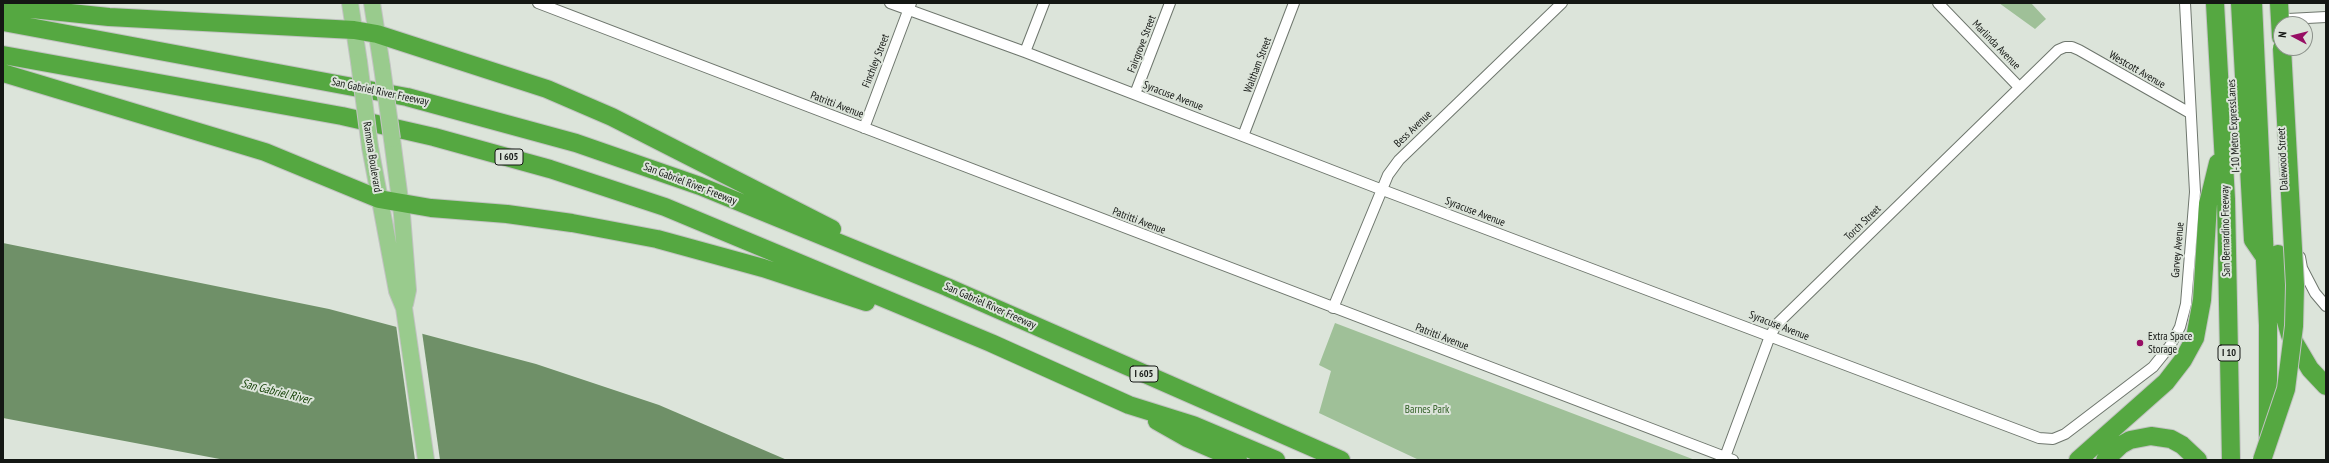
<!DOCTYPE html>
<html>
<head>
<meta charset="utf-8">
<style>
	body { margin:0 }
	#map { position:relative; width:2329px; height:463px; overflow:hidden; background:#dce4da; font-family:"PT Sans Narrow",sans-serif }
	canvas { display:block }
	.frame { position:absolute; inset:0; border:4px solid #141714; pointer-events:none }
	.north { position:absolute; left:2273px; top:16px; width:40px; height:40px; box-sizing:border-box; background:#dce4da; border:1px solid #8c928b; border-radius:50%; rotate:277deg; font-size:11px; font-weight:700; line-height:16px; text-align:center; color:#141714 }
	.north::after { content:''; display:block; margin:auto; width:14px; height:18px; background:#970e64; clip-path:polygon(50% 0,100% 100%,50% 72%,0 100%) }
</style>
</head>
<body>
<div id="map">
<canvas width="2329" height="463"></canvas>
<div class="frame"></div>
<div class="north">N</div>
</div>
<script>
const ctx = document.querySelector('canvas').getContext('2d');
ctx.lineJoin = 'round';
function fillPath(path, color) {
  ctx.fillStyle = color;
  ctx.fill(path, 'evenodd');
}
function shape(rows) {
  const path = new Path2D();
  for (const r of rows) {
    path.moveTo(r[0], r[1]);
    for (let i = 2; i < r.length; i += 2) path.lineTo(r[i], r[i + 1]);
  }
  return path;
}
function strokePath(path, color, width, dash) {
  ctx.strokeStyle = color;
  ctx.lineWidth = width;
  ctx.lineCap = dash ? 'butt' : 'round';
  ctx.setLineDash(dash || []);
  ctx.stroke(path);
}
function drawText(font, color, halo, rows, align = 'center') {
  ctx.font = font + ' "PT Sans Narrow",sans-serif';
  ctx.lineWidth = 4;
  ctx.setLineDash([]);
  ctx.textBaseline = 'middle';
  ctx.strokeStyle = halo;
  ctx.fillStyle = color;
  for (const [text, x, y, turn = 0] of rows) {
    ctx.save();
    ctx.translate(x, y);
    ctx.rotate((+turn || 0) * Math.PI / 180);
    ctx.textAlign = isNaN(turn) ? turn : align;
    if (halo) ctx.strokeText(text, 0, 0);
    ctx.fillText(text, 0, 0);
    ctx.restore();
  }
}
fillPath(shape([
	[1999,3,2031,3,2046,19,2035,29],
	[1335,323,1695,460,1419,460,1319,413,1331,371,1319,365]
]), '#9fc098');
fillPath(shape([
	[3,243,329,309,536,364,659,405,787,460,225,460,3,418]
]), '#6f9068');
fillPath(shape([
	[396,325,422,332,440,460,415,460]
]), '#dce4da');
const street = shape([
	[538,3,1733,460],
	[890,3,1025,52,1380,189,2039,438,2053,439,2065,434,2153,367,2170,346,2180,327,2186,304,2195,192,2185,3],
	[1938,3,2019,87],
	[2288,19,2326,17],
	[1025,52,1044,3],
	[1135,94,1170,3],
	[864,128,911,3],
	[1243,136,1294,3],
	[2300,257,2302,268,2315,293,2326,306],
	[1333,308,1388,175,1399,160,1562,3],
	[1725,457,1770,336,1777,324,2058,50,2065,47,2072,47,2079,50,2190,113]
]);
const primary = shape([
	[350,3,359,62],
	[372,3,382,67],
	[392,139,402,215,408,290,405,304],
	[370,147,397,291,404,308,426,460]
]);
const highway = shape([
	[2215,3,2226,199,2231,460],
	[2240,3,2253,240,2266,259],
	[2253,3,2268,325,2268,439],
	[2279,3,2281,37],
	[3,6,109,17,354,30,377,34,547,89,612,117,832,229],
	[3,22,407,97,576,143,700,186,947,287,1341,460],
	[3,55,342,116,434,137,550,169,665,207,991,343,1129,405,1193,425,1276,460],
	[3,73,265,152,379,199,431,208,507,214,572,223,657,239,763,268,866,302],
	[2278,254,2283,311,2290,335,2310,369,2326,386],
	[1157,421,1187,438,1238,460],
	[2078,460,2166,382,2183,360,2195,338,2202,300,2208,204,2218,163],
	[2105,460,2121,445,2130,440,2151,436,2171,439,2182,445,2198,460]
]);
strokePath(street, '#6e766d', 12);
strokePath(primary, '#c2c3c2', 18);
strokePath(highway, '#c2c3c2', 20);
strokePath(street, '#fff', 10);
strokePath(primary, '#99cb8d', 16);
strokePath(highway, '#55a841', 18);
const primaryBridge = shape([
	[359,62,370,147],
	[382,67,392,139]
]);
const highwayBridge = shape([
	[2262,460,2286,389,2294,326,2295,285,2282,48]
]);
strokePath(primaryBridge, '#c2c3c2', 18, []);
strokePath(highwayBridge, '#c2c3c2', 20, []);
strokePath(primaryBridge, '#99cb8d', 16);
strokePath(highwayBridge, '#55a841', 18);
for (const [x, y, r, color] of [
	[2140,343,4,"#970e64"]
]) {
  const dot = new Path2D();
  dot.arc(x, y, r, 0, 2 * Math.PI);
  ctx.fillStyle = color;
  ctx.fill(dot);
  strokePath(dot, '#dce4da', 1.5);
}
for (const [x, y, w] of [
	[509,157,28],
	[2229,353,22],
	[1144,374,28]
]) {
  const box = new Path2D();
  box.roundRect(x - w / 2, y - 8, w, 16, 3);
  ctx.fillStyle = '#dce4da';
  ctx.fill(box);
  strokePath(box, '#141714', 1);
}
drawText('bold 10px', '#141714', null, [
	["I 605",509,157],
	["I 10",2229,353],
	["I 605",1144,374]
]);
drawText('11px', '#141714', '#dce4da', [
	["Fairgrove Street",1142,44,-69],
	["Marlinda Avenue",1996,45,46],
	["Finchley Street",876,61,-69],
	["Waltham Street",1258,65,-69],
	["Westcott Avenue",2137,70,30],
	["San Gabriel River Freeway",380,92,12],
	["Syracuse Avenue",1173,96,21],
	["Patritti Avenue",837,105,21],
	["I-10 Metro ExpressLanes",2234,126,-93],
	["Bess Avenue",1413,129,-44],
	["Ramona Boulevard",372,157,81],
	["Dalewood Street",2283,159,-93],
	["San Gabriel River Freeway",690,184,21],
	["Syracuse Avenue",1475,212,21],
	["Patritti Avenue",1139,221,21],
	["Torch Street",1863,223,-44],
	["San Bernardino Freeway",2226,231,-91],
	["Garvey Avenue",2178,250,-85],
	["San Gabriel River Freeway",990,306,24],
	["Syracuse Avenue",1779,326,21],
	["Patritti Avenue",1442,337,21]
]);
drawText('11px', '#141714', '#dce4da', [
	["Extra Space",2148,337],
	["Storage",2148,350]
], 'left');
drawText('11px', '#336128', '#dce4da', [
	["Barnes Park",1427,410]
]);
drawText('italic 12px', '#113f03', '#dce4da', [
	["San Gabriel River",276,392,14]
]);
</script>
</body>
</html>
